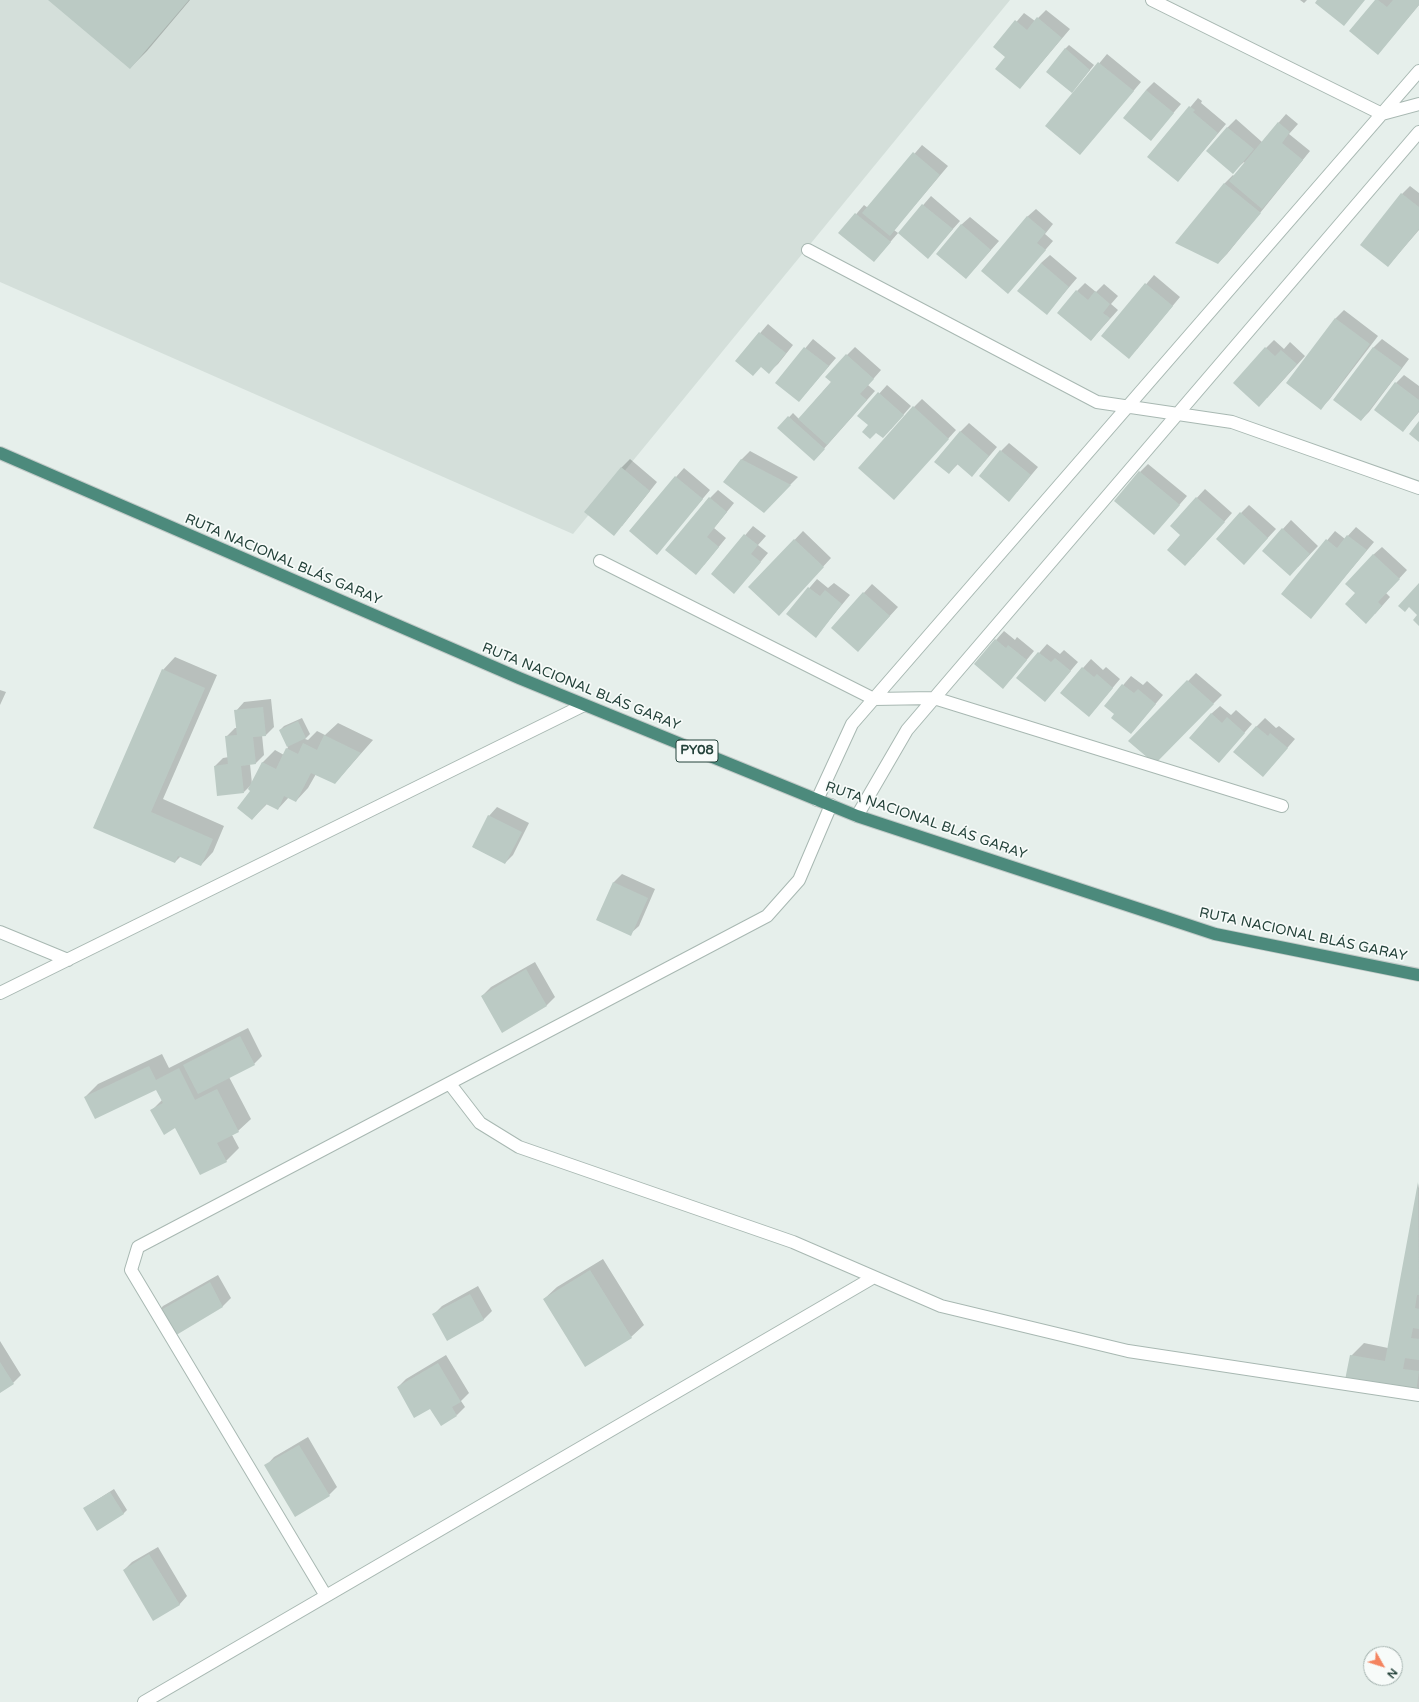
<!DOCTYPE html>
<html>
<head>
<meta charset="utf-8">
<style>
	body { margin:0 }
	#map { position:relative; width:1419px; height:1702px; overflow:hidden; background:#e6efeb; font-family:"Varela Round",sans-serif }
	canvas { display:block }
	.north { position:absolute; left:1363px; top:1646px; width:40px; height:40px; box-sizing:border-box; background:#f7fbf9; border:1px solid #a3b1ad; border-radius:50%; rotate:129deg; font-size:11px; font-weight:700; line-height:16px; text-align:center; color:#24423a }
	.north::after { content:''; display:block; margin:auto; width:14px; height:18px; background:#f4845f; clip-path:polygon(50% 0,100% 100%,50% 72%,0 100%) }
</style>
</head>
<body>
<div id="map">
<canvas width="1419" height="1702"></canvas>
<div class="north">N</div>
</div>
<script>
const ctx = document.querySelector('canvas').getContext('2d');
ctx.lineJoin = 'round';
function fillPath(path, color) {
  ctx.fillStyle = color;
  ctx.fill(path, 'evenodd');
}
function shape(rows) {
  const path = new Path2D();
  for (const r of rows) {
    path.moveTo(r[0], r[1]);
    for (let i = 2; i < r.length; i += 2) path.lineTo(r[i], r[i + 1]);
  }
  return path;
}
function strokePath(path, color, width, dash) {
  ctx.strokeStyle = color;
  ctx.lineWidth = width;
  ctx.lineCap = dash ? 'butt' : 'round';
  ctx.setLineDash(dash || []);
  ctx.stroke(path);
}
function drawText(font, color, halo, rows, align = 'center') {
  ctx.font = font + ' "Varela Round",sans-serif';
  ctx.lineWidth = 3.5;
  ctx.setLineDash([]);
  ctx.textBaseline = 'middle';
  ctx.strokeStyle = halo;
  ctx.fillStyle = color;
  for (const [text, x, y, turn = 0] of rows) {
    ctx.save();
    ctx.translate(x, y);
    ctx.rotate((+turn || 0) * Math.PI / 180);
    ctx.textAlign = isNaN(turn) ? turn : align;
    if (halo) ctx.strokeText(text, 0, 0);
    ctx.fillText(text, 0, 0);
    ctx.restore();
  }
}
fillPath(shape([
	[0,0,1010,0,573,534,0,282]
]), '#d4dfda');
fillPath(shape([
	[50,0,190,0,147,51,130,68],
	[1300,0,1307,0,1304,3],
	[1376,0,1419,0,1419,5,1378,54],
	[1046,10,1070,29,1020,88,1007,57,995,47,1024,13,1035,21],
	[1069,45,1094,65,1075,88,1065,49],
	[1107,54,1141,82,1080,154,1047,126],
	[1154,82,1181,104,1151,139,1146,90],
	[1198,98,1202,101,1201,103,1226,124,1178,181,1149,156],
	[1286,114,1298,124,1289,134,1310,151,1227,254,1218,263,1177,243,1225,183,1233,175,1234,176,1245,163,1244,162,1233,172,1227,128,1236,119,1262,142],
	[922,145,948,166,894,230,898,233,874,261,840,233,864,205,868,208],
	[1410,186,1419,193,1419,230,1388,266,1402,194],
	[931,196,960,221,928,257,899,233],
	[1036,209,1053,224,1045,234,1053,241,1008,293,1027,217],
	[970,217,999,241,966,278,961,225],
	[1050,255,1077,278,1047,313,1041,263],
	[1154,275,1180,297,1137,349,1102,336],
	[1085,283,1096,292,1104,284,1118,296,1111,304,1118,310,1091,340,1077,291],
	[1344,310,1378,336,1329,400,1321,408,1287,383,1336,318],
	[768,324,793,345,778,364,769,372,761,366,736,361],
	[813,339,836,358,799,401,777,382],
	[1382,339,1409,359,1369,412,1361,420,1334,400,1374,347],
	[1274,340,1284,349,1290,342,1305,356,1267,398,1266,348],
	[855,347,881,370,868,385,875,391,814,460,779,428,793,413,799,419,832,381,847,355],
	[1404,375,1419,386,1419,412,1403,431,1396,383],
	[887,385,911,406,891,429,869,425,859,416],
	[922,399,956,430,902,490,914,407],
	[969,423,997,447,980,467,958,464,949,473,960,432],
	[1009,443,1038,467,1017,492,1001,451],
	[750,451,798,477,763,512,741,460],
	[630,459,657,482,622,526,621,468],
	[1148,464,1187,496,1154,534,1140,472],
	[684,468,710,490,657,553,676,477],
	[1205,489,1232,513,1193,557,1181,535,1171,526],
	[718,490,734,503,714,528,726,538,704,565,710,498],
	[1249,505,1276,529,1252,555,1241,513],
	[1291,520,1318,546,1298,567,1263,551],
	[753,526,766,536,758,545,768,553,734,593,712,574],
	[1356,527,1374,542,1311,617,1282,594,1335,531,1345,539],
	[803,531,831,558,787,606,750,587],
	[1382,547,1407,570,1386,593,1390,597,1375,614,1356,593,1373,555],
	[817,579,828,588,834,583,850,595,816,636,788,613],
	[872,584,898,607,858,651,832,628],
	[1004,631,1015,640,1017,637,1034,651,1011,679,996,640],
	[1047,644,1060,654,1064,650,1078,662,1045,701,1017,678],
	[175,657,217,675,163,799,224,826,213,852,201,865,181,856,175,862,94,827,163,670],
	[1091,659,1103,670,1106,667,1120,679,1089,716,1083,668],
	[1196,673,1222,695,1155,762,1129,741],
	[1131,676,1143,685,1147,681,1163,695,1131,733,1115,714,1105,706],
	[0,690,6,692,0,705],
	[271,699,274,727,266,735,262,735,264,755,256,763,250,764,252,784,262,763,275,750,284,755,288,747,280,730,284,726,302,718,310,734,305,739,308,740,317,731,325,735,338,723,373,740,335,783,316,774,308,788,296,801,289,797,278,809,267,804,252,819,252,784,244,792,215,766,223,758,229,757,226,737,235,728,238,728,236,711,244,702],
	[1220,706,1231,715,1236,710,1252,724,1219,762,1211,714],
	[1265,718,1276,728,1279,726,1295,739,1263,776,1256,727],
	[497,807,529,823,513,855,505,863,473,847,489,816],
	[622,874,655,889,639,926,630,934,597,919,614,882],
	[535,962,555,997,547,1005,502,1031,482,996,491,987],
	[248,1028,262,1056,254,1064,229,1077,251,1119,238,1131,232,1135,239,1148,226,1161,152,1110,162,1100,156,1088,85,1097,98,1084,162,1054,169,1068],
	[1419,1183,1419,1389,1416,1392,1351,1356,1364,1343,1388,1348],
	[603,1259,644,1325,631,1337,544,1299,557,1287],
	[218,1275,231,1298,223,1306,168,1338,155,1315,163,1306],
	[478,1286,492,1311,483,1320,433,1315,442,1306],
	[0,1341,21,1375,13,1383,0,1392],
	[446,1355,469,1393,461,1401,465,1407,457,1415,431,1407,398,1387,406,1379],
	[308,1437,337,1487,329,1495,266,1466,274,1457],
	[114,1489,127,1510,123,1514,84,1508],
	[158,1547,187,1596,179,1605,124,1570,132,1562]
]), '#0003');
fillPath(shape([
	[48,0,189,0,130,69],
	[1317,0,1365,0,1344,26,1315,3],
	[1375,0,1378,0,1387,7,1393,0,1419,0,1419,5,1378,55,1349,31],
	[1037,17,1062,38,1020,89,995,69,1005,57,993,47,1015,20,1027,30],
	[1065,48,1090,70,1072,93,1046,72],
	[1098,62,1134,91,1080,155,1045,126],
	[1146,90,1174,113,1151,141,1123,118],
	[1189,106,1195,110,1193,112,1218,133,1178,182,1147,157],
	[1278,122,1290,132,1282,143,1303,160,1262,209,1229,181],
	[1227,127,1254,149,1233,174,1206,151],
	[913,152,940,175,890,236,862,213],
	[1224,183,1261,213,1218,264,1175,243],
	[1401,193,1419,207,1419,229,1388,267,1360,245],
	[922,204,953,229,928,259,898,233],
	[855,213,891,242,874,262,838,233],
	[1027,216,1046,232,1037,243,1046,250,1008,294,981,271],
	[961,224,991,250,966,279,936,254],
	[1041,263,1069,287,1047,315,1017,291],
	[1145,283,1173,306,1129,359,1101,336],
	[1076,290,1088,300,1095,291,1110,304,1103,313,1110,318,1091,341,1057,313],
	[1335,318,1370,344,1321,410,1286,383],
	[759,332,786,353,769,374,761,367,753,376,735,361],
	[804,347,829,366,799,402,775,383],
	[1265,347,1275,356,1281,350,1297,364,1259,407,1233,383],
	[1373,347,1402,368,1361,421,1333,400],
	[846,354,874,379,860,394,867,400,827,445,798,419,831,382,825,377],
	[1395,382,1419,400,1419,411,1403,432,1374,410],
	[878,392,904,415,883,438,876,433,870,439,862,432,868,425,857,416],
	[913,406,949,439,894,500,858,468],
	[788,416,825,449,814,461,777,428],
	[1419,421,1419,442,1409,434],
	[960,431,989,456,972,477,957,464,949,474,934,462],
	[1000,450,1031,475,1009,502,979,476],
	[741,459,791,485,764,513,723,482],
	[621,467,650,491,614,536,584,512],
	[1139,471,1180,505,1154,535,1114,501],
	[675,476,703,499,657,555,629,531],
	[709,497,727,512,707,537,719,547,696,575,665,550],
	[1196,497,1225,522,1185,566,1167,550,1180,535,1170,526],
	[1240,512,1268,538,1244,565,1216,539],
	[1282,528,1310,554,1290,576,1262,551],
	[744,534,758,545,751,554,761,562,734,594,711,574],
	[1347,535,1367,550,1311,619,1281,594,1326,539,1337,548],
	[794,539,824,567,779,616,748,587],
	[1373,554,1400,579,1378,602,1382,606,1366,624,1345,604,1355,593,1345,584],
	[1419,583,1419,626,1413,620,1417,615,1409,607,1405,612,1398,606],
	[808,587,820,596,825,590,842,604,816,638,786,614],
	[863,592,890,616,858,652,831,628],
	[995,639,1006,648,1008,645,1027,660,1003,689,974,664],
	[1038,652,1051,662,1055,658,1071,671,1045,702,1016,678],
	[1082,667,1094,677,1097,674,1113,688,1089,717,1060,693],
	[162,669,205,688,151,812,213,839,201,866,178,856,175,863,93,828],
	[1187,680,1214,704,1155,764,1128,741],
	[1122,684,1134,693,1138,689,1156,704,1131,734,1111,718,1114,714,1104,706],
	[263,707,266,736,253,737,256,764,241,766,244,793,217,796,214,766,228,764,225,736,237,735,234,710],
	[1211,713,1222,723,1227,717,1245,733,1219,763,1189,738],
	[298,721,306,738,287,747,279,730],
	[1256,726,1268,736,1270,733,1288,748,1263,777,1233,752],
	[324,735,361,753,335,784,311,773,296,802,284,796,278,810,266,804,252,820,237,808,250,791,248,789,262,762,276,769,286,748,298,754,303,743,317,750],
	[488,815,522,832,505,864,472,847],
	[613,882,648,898,631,936,596,920],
	[526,969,547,1006,502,1033,481,996],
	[240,1036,255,1065,198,1094,183,1065],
	[149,1066,156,1080,179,1068,195,1100,217,1089,239,1132,217,1143,227,1162,200,1175,175,1128,164,1135,150,1110,163,1103,156,1090,95,1119,84,1097],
	[1418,1182,1419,1295,1417,1295,1415,1308,1419,1309,1419,1329,1413,1328,1411,1338,1419,1339,1419,1360,1405,1358,1403,1369,1419,1371,1416,1393,1345,1380,1350,1355,1385,1361],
	[590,1270,632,1338,585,1367,543,1299],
	[210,1282,223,1307,168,1340,154,1314],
	[470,1294,484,1320,447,1341,432,1314],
	[0,1362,14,1384,0,1393],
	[438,1363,461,1402,452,1407,457,1416,441,1426,430,1409,414,1418,397,1387],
	[299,1445,330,1496,295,1517,264,1465],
	[110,1492,124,1514,97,1531,83,1508],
	[149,1554,180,1605,153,1621,123,1570]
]), '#bbcac4');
const minor = shape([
	[1152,0,1382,114,1419,104],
	[808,250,1097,402,1232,422,1419,488],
	[600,561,874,699,934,698,1282,806],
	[817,800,852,724,1419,71],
	[857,816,907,730,1419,132],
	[0,932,68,960],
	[0,993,584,705],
	[450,1084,480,1123,519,1147,793,1242,941,1306,1128,1351,1419,1395],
	[326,1596,131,1270,138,1247,767,916,799,880,831,805],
	[144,1702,874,1277]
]);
const trunk = shape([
	[0,453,519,678,857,816,1215,934,1419,975]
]);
strokePath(minor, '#a8b8b2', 14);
strokePath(trunk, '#c2cac8', 14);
strokePath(minor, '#fff', 12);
strokePath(trunk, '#4c8a7c', 12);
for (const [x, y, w] of [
	[697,751,42]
]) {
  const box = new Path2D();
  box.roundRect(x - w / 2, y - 11, w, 22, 3);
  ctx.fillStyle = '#f7fbf9';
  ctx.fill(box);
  strokePath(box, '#24423a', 1);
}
drawText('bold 13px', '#24423a', null, [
	["PY08",697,751]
]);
drawText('14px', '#24423a', '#f7fbf9', [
	["RUTA NACIONAL BLÁS GARAY",283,560,23],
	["RUTA NACIONAL BLÁS GARAY",581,687,22],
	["RUTA NACIONAL BLÁS GARAY",926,821,19],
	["RUTA NACIONAL BLÁS GARAY",1303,935,12]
]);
</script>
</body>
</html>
